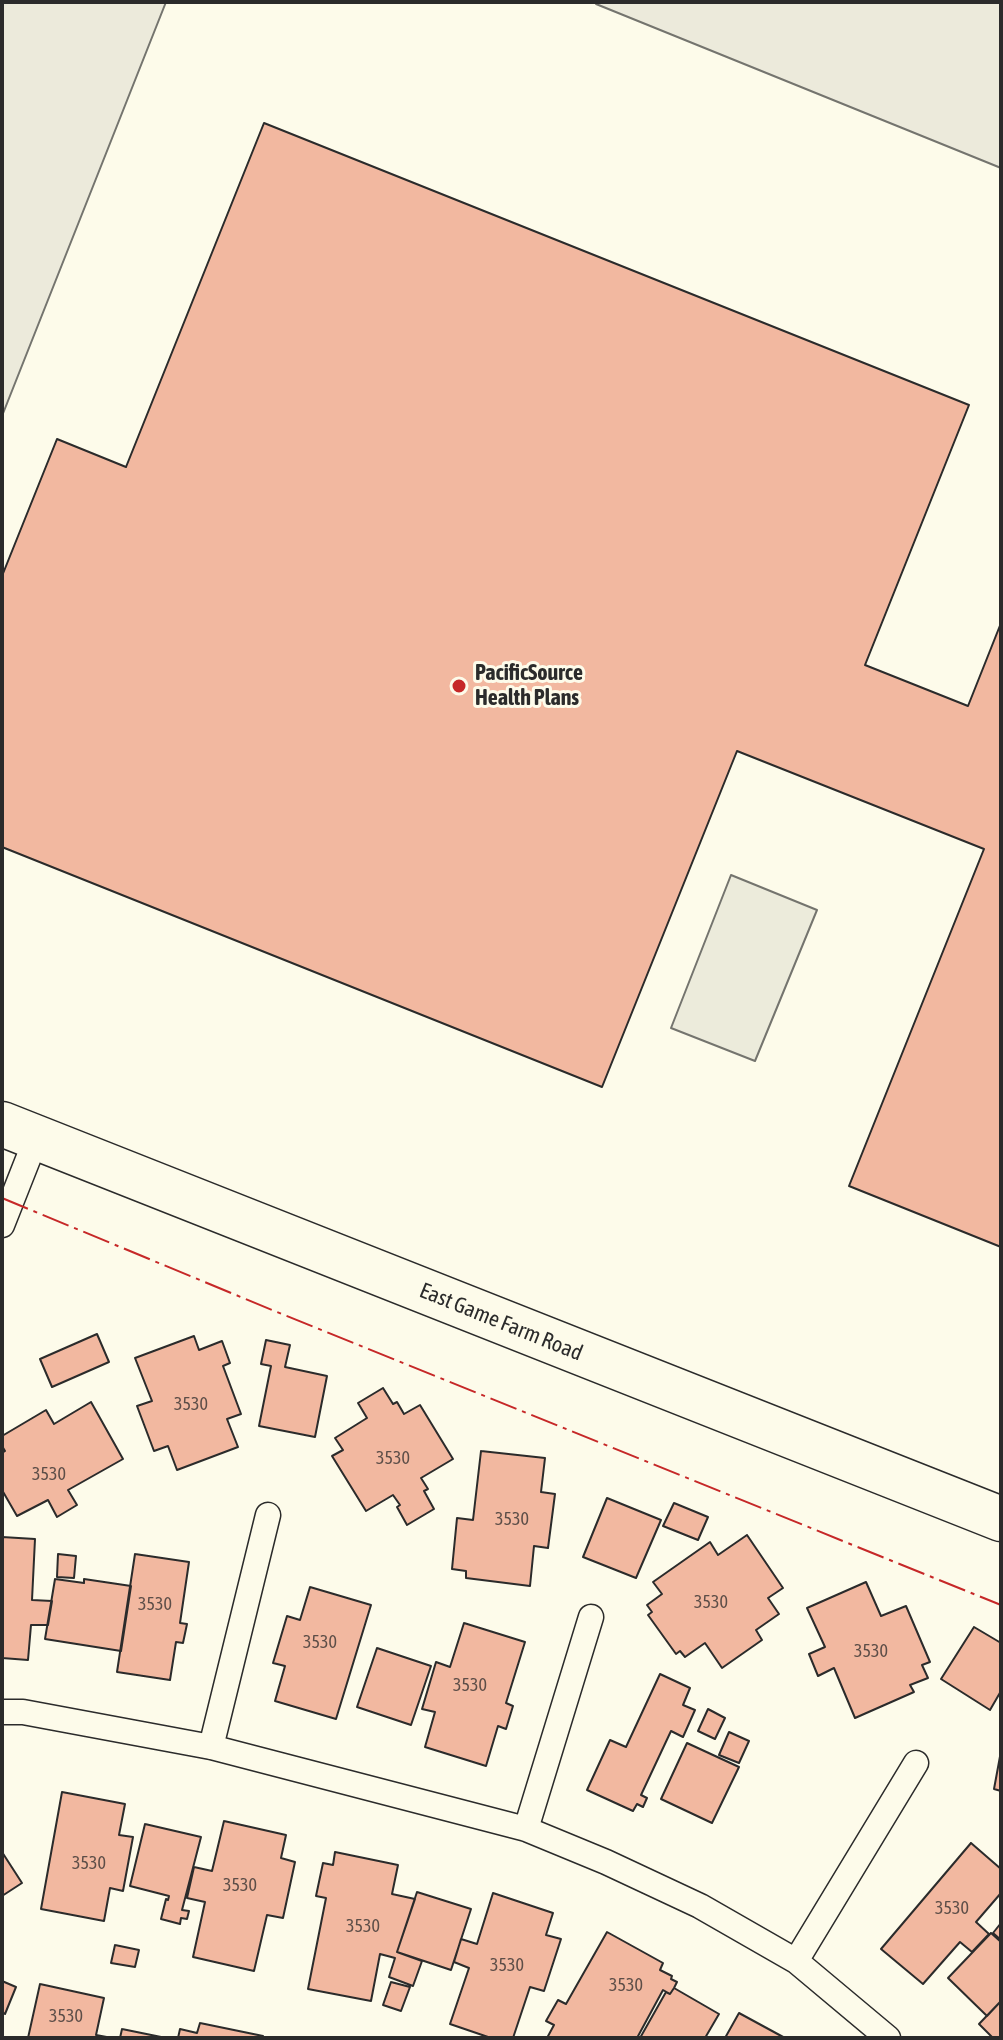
<!DOCTYPE html>
<html>
<head>
<meta charset="utf-8">
<style>
	body { margin:0 }
	#map { position:relative; width:1003px; height:2040px; overflow:hidden; background:#fdfbea; font-family:"Asap Condensed",sans-serif }
	canvas { display:block }
	.frame { position:absolute; inset:0; border:4px solid #2b2b2b; pointer-events:none }
</style>
</head>
<body>
<div id="map">
<canvas width="1003" height="2040"></canvas>
<div class="frame"></div>
</div>
<script>
const ctx = document.querySelector('canvas').getContext('2d');
ctx.lineJoin = 'round';
function fillPath(path, color) {
  ctx.fillStyle = color;
  ctx.fill(path, 'evenodd');
}
function shape(rows) {
  const path = new Path2D();
  for (const r of rows) {
    path.moveTo(r[0], r[1]);
    for (let i = 2; i < r.length; i += 2) path.lineTo(r[i], r[i + 1]);
  }
  return path;
}
function strokePath(path, color, width, dash) {
  ctx.strokeStyle = color;
  ctx.lineWidth = width;
  ctx.lineCap = dash ? 'butt' : 'round';
  ctx.setLineDash(dash || []);
  ctx.stroke(path);
}
function drawText(font, color, halo, rows, align = 'center') {
  ctx.font = font + ' "Asap Condensed",sans-serif';
  ctx.lineWidth = 6;
  ctx.setLineDash([]);
  ctx.textBaseline = 'middle';
  ctx.strokeStyle = halo;
  ctx.fillStyle = color;
  for (const [text, x, y, turn = 0] of rows) {
    ctx.save();
    ctx.translate(x, y);
    ctx.rotate((+turn || 0) * Math.PI / 180);
    ctx.textAlign = isNaN(turn) ? turn : align;
    if (halo) ctx.strokeText(text, 0, 0);
    ctx.fillText(text, 0, 0);
    ctx.restore();
  }
}
const green = shape([
	[731,875,817,910,755,1061,671,1028,731,875]
]);
fillPath(green, '#ecebdb');
strokePath(green, '#74746e', 2);
const parking = shape([
	[2,2,166,2,2,416,2,2],
	[597,2,1001,2,1001,168,596,4,597,2]
]);
fillPath(parking, '#eceadb');
strokePath(parking, '#74746e', 2);
const building = shape([
	[264,123,969,405,865,665,968,706,1001,623,1001,1247,849,1186,984,849,737,751,602,1087,2,847,2,576,57,439,126,467,264,123],
	[97,1334,109,1362,52,1387,40,1359,97,1334],
	[194,1336,199,1350,222,1341,230,1363,223,1366,241,1414,227,1419,238,1447,177,1470,168,1446,154,1451,137,1406,152,1401,135,1358,194,1336],
	[266,1340,290,1345,285,1367,327,1376,315,1437,259,1426,271,1366,261,1364,266,1340],
	[383,1388,393,1404,397,1402,404,1414,420,1405,453,1459,421,1478,428,1489,424,1491,434,1509,407,1525,397,1507,400,1505,393,1495,366,1511,332,1456,343,1450,335,1438,367,1418,358,1403,383,1388],
	[91,1402,123,1459,68,1490,77,1505,57,1517,48,1500,17,1516,2,1490,2,1453,5,1451,2,1446,2,1436,46,1410,54,1424,91,1402],
	[481,1451,545,1458,541,1492,555,1494,548,1548,534,1546,530,1586,466,1578,466,1571,452,1569,457,1518,473,1520,481,1451],
	[607,1498,661,1520,636,1578,583,1557,607,1498],
	[674,1503,708,1517,698,1540,663,1526,674,1503],
	[747,1535,783,1588,768,1598,779,1614,756,1630,762,1640,722,1668,705,1643,685,1657,680,1651,676,1654,648,1615,652,1612,647,1605,662,1594,653,1582,710,1542,718,1555,747,1535],
	[2,1537,35,1539,32,1600,52,1601,48,1625,31,1625,28,1660,2,1658,2,1537],
	[58,1554,76,1556,74,1578,57,1577,58,1554],
	[135,1554,189,1562,180,1623,187,1624,183,1643,176,1642,170,1680,117,1672,135,1554],
	[55,1579,84,1583,84,1579,131,1586,121,1651,45,1639,55,1579],
	[866,1582,881,1616,906,1606,930,1662,922,1665,928,1678,910,1685,914,1692,855,1718,834,1668,818,1676,809,1654,825,1647,807,1608,866,1582],
	[310,1587,371,1605,336,1719,275,1701,285,1666,273,1663,287,1616,300,1620,310,1587],
	[464,1623,525,1642,506,1703,513,1706,506,1729,498,1726,486,1766,425,1747,435,1712,422,1709,436,1662,450,1667,464,1623],
	[974,1627,1001,1643,1001,1691,990,1710,941,1679,974,1627],
	[377,1648,431,1666,411,1725,357,1707,377,1648],
	[660,1674,690,1688,683,1705,695,1710,683,1737,671,1731,641,1795,647,1798,643,1807,637,1804,633,1811,587,1790,610,1740,626,1747,660,1674],
	[708,1709,725,1718,715,1739,698,1731,708,1709],
	[729,1732,749,1741,739,1763,719,1755,729,1732],
	[687,1743,739,1767,712,1823,661,1799,687,1743],
	[1001,1751,1001,1791,994,1789,1001,1751],
	[62,1792,125,1804,119,1835,133,1837,123,1891,110,1888,104,1921,41,1909,62,1792],
	[224,1821,286,1835,281,1858,295,1862,283,1918,267,1915,254,1971,193,1957,205,1902,187,1898,194,1867,212,1871,224,1821],
	[145,1824,201,1837,182,1910,189,1911,187,1919,181,1918,180,1924,161,1919,166,1899,168,1900,169,1896,130,1886,145,1824],
	[971,1843,1001,1869,1001,1893,976,1922,989,1934,972,1952,960,1942,923,1984,881,1949,971,1843],
	[2,1852,22,1883,2,1896,2,1852],
	[335,1852,398,1865,392,1894,415,1899,397,1952,422,1961,413,1986,389,1977,395,1958,380,1954,371,2001,308,1989,326,1898,316,1896,323,1863,333,1865,335,1852],
	[417,1892,471,1909,451,1970,397,1952,417,1892],
	[493,1893,553,1913,546,1935,561,1939,544,1991,530,1987,513,2038,491,2038,450,2024,469,1968,454,1962,461,1939,477,1944,493,1893],
	[1001,1923,1001,1940,993,1933,1001,1923],
	[607,1932,663,1963,660,1970,672,1976,671,1979,677,1982,674,1988,670,1994,663,1990,637,2038,547,2038,554,2025,546,2021,558,2000,566,2004,607,1932],
	[991,1933,1001,1942,1001,2001,987,2016,948,1978,991,1933],
	[115,1945,139,1950,135,1967,111,1963,115,1945],
	[2,1981,16,1987,5,2014,2,2012,2,1981],
	[391,1982,410,1987,401,2011,383,2005,391,1982],
	[40,1984,104,1998,96,2035,112,2038,28,2038,40,1984],
	[674,1988,719,2014,705,2038,640,2038,666,1992,670,1994,674,1988],
	[1001,2001,1001,2038,993,2038,979,2024,1001,2001],
	[739,2013,785,2038,725,2038,739,2013],
	[200,2023,263,2036,263,2038,178,2038,180,2029,197,2033,200,2023],
	[122,2029,166,2038,120,2038,122,2029]
]);
fillPath(building, '#f2b8a0');
strokePath(building, '#2b2b2b', 2);
const service = shape([
	[2,1225,36,1139],
	[2,1712,23,1712,211,1747,526,1829,606,1862,700,1906,796,1961,888,2038],
	[211,1747,268,1515],
	[526,1829,591,1617],
	[796,1961,916,1763]
]);
const tertiary = shape([
	[2,1124,1001,1519]
]);
strokePath(service, '#2b2b2b', 27);
strokePath(tertiary, '#2b2b2b', 47);
strokePath(service, '#fdfbea', 24);
strokePath(tertiary, '#fdfbea', 44);
strokePath(shape([
	[2,1198,277,1312,1001,1605]
]), '#c62828', 2, [28, 6, 4, 6]);
for (const [x, y, r, color] of [
	[459,686,8,"#c62828"]
]) {
  const dot = new Path2D();
  dot.arc(x, y, r, 0, 2 * Math.PI);
  ctx.fillStyle = color;
  ctx.fill(dot);
  strokePath(dot, '#fdfbea', 3);
}
drawText('18px', '#5d4e48', null, [
	["3530",191,1404],
	["3530",393,1458],
	["3530",49,1474],
	["3530",512,1519],
	["3530",711,1602],
	["3530",155,1604],
	["3530",320,1642],
	["3530",871,1651],
	["3530",470,1685],
	["3530",89,1863],
	["3530",240,1885],
	["3530",952,1908],
	["3530",363,1926],
	["3530",507,1965],
	["3530",626,1985],
	["3530",66,2016]
]);
drawText('bold 22px', '#2b2b2b', '#fdfbea', [
	["PacificSource",475,673],
	["Health Plans",475,698]
], 'left');
drawText('22px', '#2b2b2b', '#fdfbea', [
	["East Game Farm Road",501,1322,22]
]);
</script>
</body>
</html>
